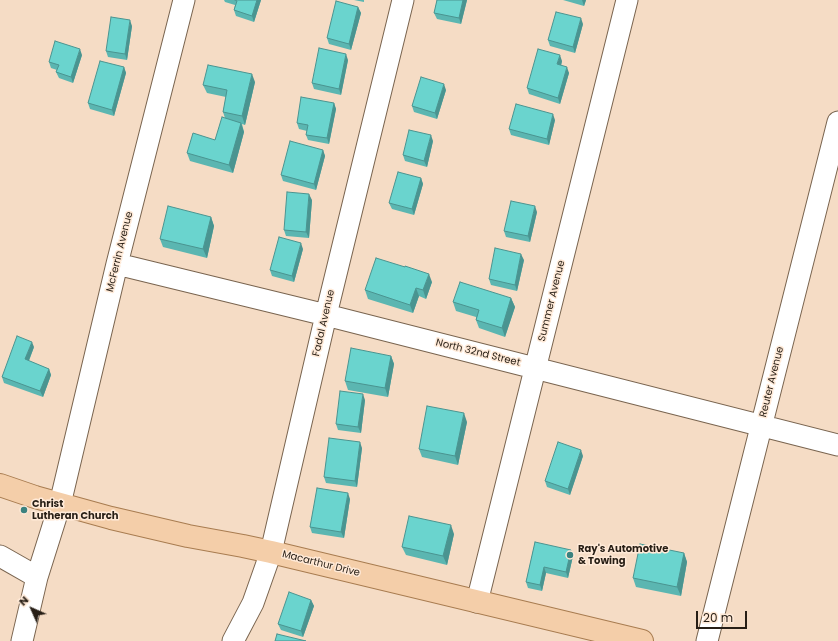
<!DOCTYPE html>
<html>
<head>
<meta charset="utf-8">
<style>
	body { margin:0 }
	#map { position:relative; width:838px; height:641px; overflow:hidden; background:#f5dcc5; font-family:Poppins,sans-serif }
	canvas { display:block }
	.north { position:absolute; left:12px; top:589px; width:40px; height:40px; -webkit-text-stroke:3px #ffead8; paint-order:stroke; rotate:315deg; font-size:11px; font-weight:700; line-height:16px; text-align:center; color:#271e15 }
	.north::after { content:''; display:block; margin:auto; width:14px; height:18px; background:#271e15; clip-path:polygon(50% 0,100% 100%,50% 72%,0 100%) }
	.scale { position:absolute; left:696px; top:611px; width:51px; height:18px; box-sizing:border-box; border:2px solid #271e15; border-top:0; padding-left:5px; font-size:12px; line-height:14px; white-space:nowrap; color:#271e15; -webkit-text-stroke:3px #ffead8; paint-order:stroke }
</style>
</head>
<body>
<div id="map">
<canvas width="838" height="641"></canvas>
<div class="north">N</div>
<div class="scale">20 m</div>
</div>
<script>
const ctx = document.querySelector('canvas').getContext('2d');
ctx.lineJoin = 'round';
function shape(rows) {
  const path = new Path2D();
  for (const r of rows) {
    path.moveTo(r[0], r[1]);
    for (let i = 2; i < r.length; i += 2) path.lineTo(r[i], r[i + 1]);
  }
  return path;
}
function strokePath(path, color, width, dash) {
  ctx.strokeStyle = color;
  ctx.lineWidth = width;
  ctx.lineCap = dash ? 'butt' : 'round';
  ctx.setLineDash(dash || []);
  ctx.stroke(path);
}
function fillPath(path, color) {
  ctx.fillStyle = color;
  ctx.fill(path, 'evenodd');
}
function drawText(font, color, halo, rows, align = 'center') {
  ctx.font = font + ' Poppins,sans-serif';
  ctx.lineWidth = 3;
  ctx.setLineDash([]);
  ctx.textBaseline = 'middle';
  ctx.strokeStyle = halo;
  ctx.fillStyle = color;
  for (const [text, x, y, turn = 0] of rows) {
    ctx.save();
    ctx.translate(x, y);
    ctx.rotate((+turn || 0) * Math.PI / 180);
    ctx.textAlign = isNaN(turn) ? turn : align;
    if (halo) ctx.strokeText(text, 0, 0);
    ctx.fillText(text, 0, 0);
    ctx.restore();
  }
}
const minor = shape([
	[117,264,326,315,838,445],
	[0,556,37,577],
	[477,602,627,0],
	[22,641,37,577,60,504,117,264,184,0],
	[233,641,253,603,271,552,326,315,403,0],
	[707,641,838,122]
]);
const major = shape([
	[0,485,35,497,111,518,188,536,243,546,271,552,642,641]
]);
strokePath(minor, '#79644f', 23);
strokePath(major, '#a87c50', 24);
strokePath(minor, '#fff', 21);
strokePath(major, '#f4cea9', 22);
fillPath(shape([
	[224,0,261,0,254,22,236,16,234,10,235,5,225,2],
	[354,0,364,0,364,2],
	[437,0,467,0,461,24,437,19,434,13],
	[563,0,586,0,584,6],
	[358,7,361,13,351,50,329,44,327,38],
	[583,24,575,53,550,46,548,40],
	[132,26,127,60,108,57,106,51],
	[82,55,73,83,59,78,56,72,57,70,51,68,49,62],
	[348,60,341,95,314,89,312,83],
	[562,61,561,65,569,73,560,104,529,94,527,88],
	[124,67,126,73,114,116,90,109,88,103],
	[255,82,245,125,242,124,244,132,233,173,190,161,187,153,215,140,225,118,223,112,226,97,207,93,203,85],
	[446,90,437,119,414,112,412,106],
	[334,103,336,109,329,144,308,140,306,135,307,131,299,129,297,123],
	[555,120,549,145,511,135,509,129],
	[433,141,427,167,405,161,403,155],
	[323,150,325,156,316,190,283,181,281,175],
	[421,178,423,184,414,215,392,209,389,203],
	[312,200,309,238,286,236,284,230],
	[537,212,530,242,506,237,504,231],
	[211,217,214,226,207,258,163,247,160,239],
	[303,249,294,282,272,276,270,270],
	[524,260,517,291,491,285,489,279],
	[432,282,426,299,419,296,413,313,368,299,365,290],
	[511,298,515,307,505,337,479,328,476,320,476,317,456,311,453,302],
	[34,347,29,361,49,369,51,375,43,397,4,383,2,377],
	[391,356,394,364,388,397,348,390,345,381],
	[365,400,361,433,338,430,336,424],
	[467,422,458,465,422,457,419,449],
	[362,448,357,487,326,483,324,477],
	[583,456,570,495,547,487,545,481],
	[350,499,344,538,312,533,310,527],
	[454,534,447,565,406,555,402,547],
	[535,542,573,556,568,578,546,573,542,591,528,588,526,582],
	[684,553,687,562,681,596,636,587,633,578],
	[311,600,314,606,303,637,281,630,278,624]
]), '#5bb6b1');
fillPath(shape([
	[257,0,261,0,254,22,252,16],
	[463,0,467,0,461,24,459,18],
	[582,0,586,0,584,6],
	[358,7,361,13,351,50,349,44],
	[581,18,583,24,575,53,573,47],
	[130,20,132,26,127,60,125,54],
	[80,49,82,55,73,83,71,77],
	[346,54,348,60,341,95,339,89],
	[560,55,562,61,560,70,557,64],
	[124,67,126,73,114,116,112,110],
	[567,67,569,73,560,104,558,98],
	[252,74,255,82,245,125,242,116],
	[444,84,446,90,437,119,435,113],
	[334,103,336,109,329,144,327,138],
	[553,114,555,120,549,145,547,139],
	[241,123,244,132,233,173,229,165],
	[431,135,433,141,427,167,424,161],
	[323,150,325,156,316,190,314,184],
	[421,178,423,184,414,215,412,209],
	[309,194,312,200,309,238,306,232],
	[535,206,537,212,530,242,528,236],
	[211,217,214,226,207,258,203,249],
	[301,243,303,249,294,282,292,276],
	[521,254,524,260,517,291,515,285],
	[429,274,432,282,426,299,423,290],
	[416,288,419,296,413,313,410,305],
	[511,298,515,307,505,337,502,328],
	[32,342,34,347,27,365,25,359],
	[391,356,394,364,388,397,385,388],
	[49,369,51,375,43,397,40,391],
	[363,394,365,400,361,433,358,427],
	[464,413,467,422,458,465,455,456],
	[360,442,362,448,357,487,355,481],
	[581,450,583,456,570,495,568,489],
	[348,493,350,499,344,538,341,532],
	[451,525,454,534,447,565,443,556],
	[571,550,573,556,568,578,566,572],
	[684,553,687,562,681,596,677,587],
	[544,567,546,573,542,591,540,585],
	[311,600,314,606,303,637,301,631]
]), '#4a9490');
const building = shape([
	[235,0,257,0,252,16,234,10,237,1,235,0],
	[437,0,463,0,459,18,434,13,437,0],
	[336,1,358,7,349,44,327,38,336,1],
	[556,12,581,18,573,47,548,40,556,12],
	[111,17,130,20,125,54,106,51,111,17],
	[55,41,80,49,71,77,56,72,59,65,49,62,55,41],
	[319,48,346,54,339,89,312,83,319,48],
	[538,49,560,55,557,64,567,67,558,98,527,88,538,49],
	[100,61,124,67,112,110,88,103,100,61],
	[208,65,252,74,242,116,223,112,227,90,203,85,208,65],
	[421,77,444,84,435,113,412,106,421,77],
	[301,97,334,103,327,138,306,135,308,125,297,123,301,97],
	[516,104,553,114,547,139,509,129,516,104],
	[222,117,241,123,229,165,187,153,193,133,215,140,222,117],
	[409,130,431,135,424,161,403,155,409,130],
	[290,141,323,150,314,184,281,175,290,141],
	[398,172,421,178,412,209,389,203,398,172],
	[287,192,309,194,306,232,284,230,287,192],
	[511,201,535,206,528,236,504,231,511,201],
	[168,206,211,217,203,249,160,239,168,206],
	[279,237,301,243,292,276,270,270,279,237],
	[495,248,521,254,515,285,489,279,495,248],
	[376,258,405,267,405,266,429,274,423,290,416,288,410,305,365,290,376,258],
	[460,282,511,298,502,328,476,320,479,310,453,302,460,282],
	[17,336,32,342,25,359,49,369,40,391,2,377,17,336],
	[351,348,391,356,385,388,345,381,351,348],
	[340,391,363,394,358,427,336,424,340,391],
	[427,406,464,413,455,456,419,449,427,406],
	[329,438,360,442,355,481,324,477,329,438],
	[558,442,581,450,568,489,545,481,558,442],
	[317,488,348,493,341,532,310,527,317,488],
	[409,516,451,525,443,556,402,547,409,516],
	[535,542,571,550,566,572,544,567,540,585,526,582,535,542],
	[640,544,684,553,677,587,633,578,640,544],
	[289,592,311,600,301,631,278,624,289,592],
	[277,634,306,641,275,641,277,634]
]);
fillPath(building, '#6ad4ce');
strokePath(building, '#4a9490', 1);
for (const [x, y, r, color] of [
	[24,510,4,"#3b827f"],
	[570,555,4,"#3b827f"]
]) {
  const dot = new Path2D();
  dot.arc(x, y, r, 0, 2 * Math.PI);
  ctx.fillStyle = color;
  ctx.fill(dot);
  strokePath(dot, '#ffead8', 1.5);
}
drawText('10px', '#271e15', '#ffead8', [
	["McFerrin Avenue",120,252,-76],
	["Summer Avenue",552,301,-76],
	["Fadal Avenue",324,323,-77],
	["North 32nd Street",478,353,14],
	["Reuter Avenue",772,382,-76],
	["Macarthur Drive",321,564,14]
]);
drawText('bold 10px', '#271e15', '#ffead8', [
	["Christ",32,504],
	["Lutheran Church",32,516],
	["Ray's Automotive",578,549],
	["& Towing",578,561]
], 'left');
</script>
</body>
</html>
